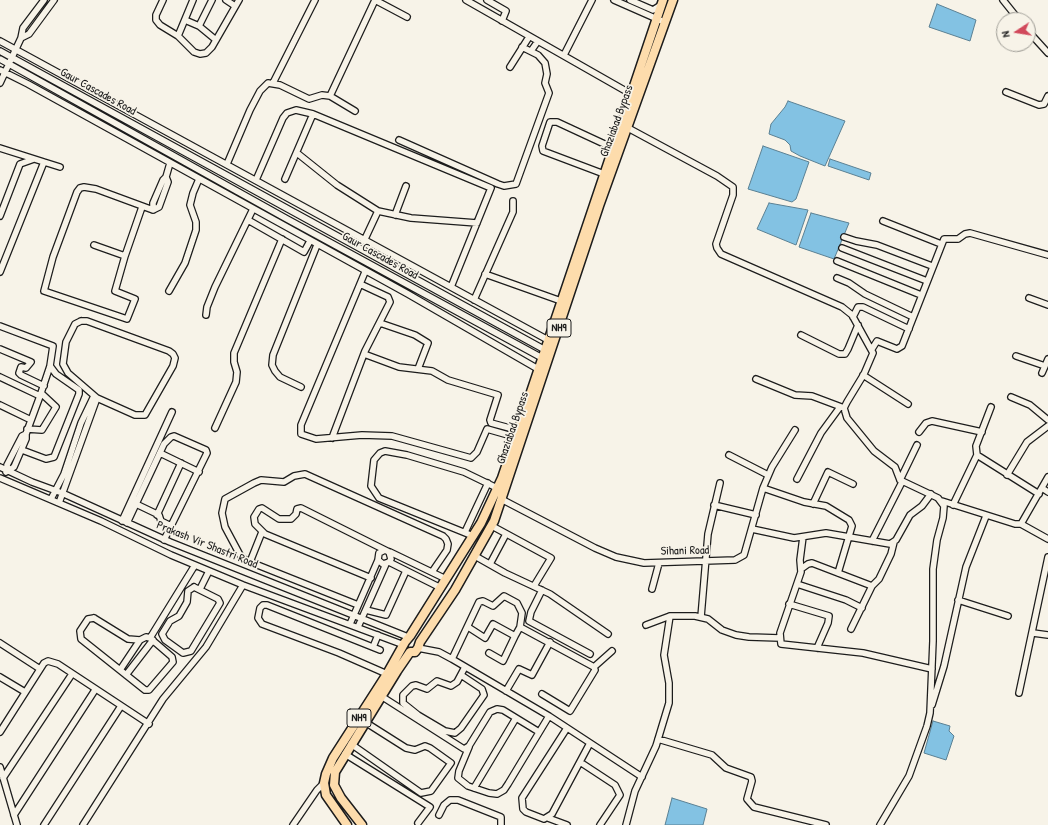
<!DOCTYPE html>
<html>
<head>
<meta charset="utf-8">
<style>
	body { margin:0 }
	#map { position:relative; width:1048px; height:825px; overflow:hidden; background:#f7f3e8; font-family:"Patrick Hand",sans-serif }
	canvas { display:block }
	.north { position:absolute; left:996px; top:12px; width:40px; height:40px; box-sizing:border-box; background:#f7f3e8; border:1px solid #9f9d96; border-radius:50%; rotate:258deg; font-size:11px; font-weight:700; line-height:16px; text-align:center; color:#1c1c1c }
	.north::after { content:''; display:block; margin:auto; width:14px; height:18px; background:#d1495b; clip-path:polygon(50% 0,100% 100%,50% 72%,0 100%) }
</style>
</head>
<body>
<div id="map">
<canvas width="1048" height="825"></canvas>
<div class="north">N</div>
</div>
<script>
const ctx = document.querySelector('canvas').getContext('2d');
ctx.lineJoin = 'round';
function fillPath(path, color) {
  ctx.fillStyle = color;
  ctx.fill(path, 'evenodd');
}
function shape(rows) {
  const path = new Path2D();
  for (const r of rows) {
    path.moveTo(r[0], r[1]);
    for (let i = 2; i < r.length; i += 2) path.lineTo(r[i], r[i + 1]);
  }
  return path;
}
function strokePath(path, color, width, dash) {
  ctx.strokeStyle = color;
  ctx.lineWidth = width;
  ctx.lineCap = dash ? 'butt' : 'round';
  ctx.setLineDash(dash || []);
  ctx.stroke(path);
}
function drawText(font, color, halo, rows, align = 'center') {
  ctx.font = font + ' "Patrick Hand",sans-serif';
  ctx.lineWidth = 3.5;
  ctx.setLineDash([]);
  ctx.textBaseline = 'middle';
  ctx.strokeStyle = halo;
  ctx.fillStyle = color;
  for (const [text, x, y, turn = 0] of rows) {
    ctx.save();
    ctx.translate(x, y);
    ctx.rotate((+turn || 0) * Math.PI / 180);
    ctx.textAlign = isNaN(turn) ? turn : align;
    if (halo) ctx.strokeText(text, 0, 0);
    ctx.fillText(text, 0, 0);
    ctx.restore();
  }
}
const water = shape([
	[937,4,976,20,970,41,929,27,937,4],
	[788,101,845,121,825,166,800,156,791,151,790,145,785,140,769,134,771,124,785,107,788,101],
	[763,146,809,162,796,199,792,202,748,189,763,146],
	[830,159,871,173,869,180,828,166,830,159],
	[769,203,808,210,796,245,757,229,769,203],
	[811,213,849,223,834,259,799,247,811,213],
	[933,721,950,726,949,731,954,736,946,760,924,753,933,721],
	[672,798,707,809,703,825,665,825,672,798]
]);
fillPath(water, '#83c2e3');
strokePath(water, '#5a8093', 1);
const minor = shape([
	[163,0,156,15,156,20,160,25,178,36,194,52,200,54,206,53,212,47,239,0],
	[226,0,235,6],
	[375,0,407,17],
	[466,0,631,94],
	[487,0,506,11,502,21],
	[614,0,664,22],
	[630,0,653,10,661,5],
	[1003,0,1019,20],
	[185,20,199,26,212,0],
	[199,26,216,40],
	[1028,31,1048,53],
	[178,36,193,0],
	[21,38,29,34,54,0],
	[0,41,548,340],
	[0,51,547,351],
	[531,51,538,41],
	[564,55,592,0],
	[0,59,287,219,544,359],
	[510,67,529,37],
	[0,70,28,84,408,294,538,369],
	[0,83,21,38,23,28,44,0],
	[273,83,315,0],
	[1006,92,1039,105,1044,104,1048,96],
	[330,96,375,0],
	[628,128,717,176,733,187,733,195,716,244,717,248,721,254,842,307,852,315,873,353,864,374,847,402,844,408,847,418,874,451,895,467,900,480,938,498,944,506,943,518,937,540,933,569,933,641,930,713,927,726,909,776,880,825],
	[399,140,498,184,504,186,516,184,549,93,545,83,547,74,545,63,538,55,522,47],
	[0,148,44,162,0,272],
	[297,153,337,185,378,211,364,241],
	[44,162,60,167],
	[227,164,250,110,260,91,268,83,280,85,309,99,322,95,330,96,355,111],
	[604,174,543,151,542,146,550,122,557,122,613,148],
	[285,179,313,114],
	[256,180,283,118,287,113,296,110,313,114,491,188,451,287],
	[153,210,153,203,163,180,166,177,170,163],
	[378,211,411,218,477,223],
	[395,215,406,186],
	[0,216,20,164,34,159],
	[248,220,304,252,310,241],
	[883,221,941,244],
	[844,237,856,241,877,245,932,266],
	[94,245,125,256,115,291,135,299,127,319,44,291,53,257,77,192,80,188,84,187,96,189,153,210,159,207,168,182,166,177],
	[842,248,927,281],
	[125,256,142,207],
	[837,261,921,295],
	[365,272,301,425,301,434,316,439,362,435,392,436,471,458,477,452,487,429,515,437],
	[485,274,561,301],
	[837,278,849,283,865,294,913,317],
	[169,291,185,263,196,230,196,222,190,205,193,193,199,179],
	[1029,298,1048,305],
	[474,300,513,212,513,201],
	[206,315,207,307,215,287,253,209],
	[853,317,858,307,863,307,909,329],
	[81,321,87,321,169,351,173,354,175,358,173,366,145,415,135,415,97,398,68,373,63,364,66,342,75,324,81,321],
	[380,323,415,335,428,343,418,369],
	[0,326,53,346,50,366],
	[801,335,839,354,845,354,848,349,858,325],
	[0,349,31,362,26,368,21,367,19,373,21,375,44,386],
	[872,349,877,341,897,349,902,346,944,239,958,239,965,234,970,233,1048,255],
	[364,354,399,367,432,371,448,380,498,395,490,420,491,423,517,430],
	[1016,356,1045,366],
	[1042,373,1048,359],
	[863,375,908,404],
	[0,377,40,396,26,434],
	[756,379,795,395,812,396,844,408],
	[301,387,280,377,275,371,272,365,273,355,317,245],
	[1011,397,1030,405,1048,420],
	[0,405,31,420],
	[991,407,976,446,977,455,1039,494],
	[215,428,236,382,237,372,234,362,234,353,282,239],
	[27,429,42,430,56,407,41,393],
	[919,432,926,423,932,421,982,432],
	[332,438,365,351,390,302,388,297,360,284],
	[22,450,46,459,54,457,79,394,79,390,56,374,50,366,40,396],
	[160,453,199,472],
	[729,455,768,475],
	[0,467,32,482,62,493,170,542,408,637],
	[6,472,14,467,26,439,26,434,22,436,7,465,8,471],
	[1007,475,1027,442,1048,426],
	[0,478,101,521,171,555,243,585,404,645],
	[797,479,821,433,840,407],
	[900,480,917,445],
	[763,488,804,502,826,506,849,520,852,526,838,573],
	[1042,488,1048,492],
	[51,499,64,474,81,423,94,396],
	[503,500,595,548,616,557,644,563,735,560,744,555,763,488,772,467,795,430],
	[942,501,1015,524,1021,524,1048,477],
	[59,503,97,398],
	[136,504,159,515,161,521,171,526,164,540],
	[813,504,828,472,853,484],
	[714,505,756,515],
	[953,505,977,455],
	[157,515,181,463],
	[122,521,172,412],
	[127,523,164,444,171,437,174,436,206,450,207,453,171,526],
	[1021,524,1048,539],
	[492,526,551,558,534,586],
	[752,529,794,538,826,533,890,544,896,540,910,515,922,506,931,494],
	[465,532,488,483],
	[473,536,379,498,371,486,374,460,380,453,385,451,407,455,464,472,497,488],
	[803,537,800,560,801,572,780,633,781,644,863,653,932,669],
	[872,541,902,482],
	[390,552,446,579],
	[475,556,505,573,550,594,608,634],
	[250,562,262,532],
	[389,562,441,588],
	[490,564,506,534],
	[801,569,808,564,812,563,872,586,879,579,891,554,894,542],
	[371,578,265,534,255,524,254,517,259,509,262,508,279,519,291,519,296,514,297,509,301,508,385,550],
	[797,584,846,600,862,608],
	[194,587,218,599,220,603,191,651,183,653,165,640,162,634,170,621,179,616,187,602,188,591,194,587],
	[200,589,209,571],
	[652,589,659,563],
	[542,590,531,612,529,621,590,654],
	[958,600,1008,616],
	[789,604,829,616,828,623,817,648],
	[358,605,245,560,240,555,225,527,222,513,225,499,254,483,261,480,284,482,294,476,305,474,443,536,446,539,448,544,447,550,432,572],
	[366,610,386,615,406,571],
	[701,617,708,534,720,483],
	[94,618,128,639,140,640,146,637,150,638,172,657,173,662,149,690,145,690,81,639,80,631,88,619,94,618],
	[350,624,378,560,379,553,385,550,389,552,391,559,389,562,383,564,378,560],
	[646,625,670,616,695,616,708,619,722,630,736,635,749,637,780,638],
	[358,627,386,564],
	[468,627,485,638,493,624,515,636,520,627],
	[851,629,872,586],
	[1033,633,1048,635],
	[150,638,195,565],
	[0,643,40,669],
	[373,647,378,635],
	[418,648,439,652,452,659,549,716,642,777],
	[380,650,267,605,263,605,260,608,258,618,262,624,339,653,387,674],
	[489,653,503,661,515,636],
	[452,659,479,602,483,601,493,606,504,596,517,603,522,613,520,627,594,667,595,670,570,711,542,694],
	[594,667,612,651],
	[120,670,140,640],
	[126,675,153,640],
	[461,675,482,689,484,695,461,728,455,733,445,731,418,715,403,703,403,695,412,686,416,685,427,689,437,681,451,686,457,682,465,667],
	[0,677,25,692],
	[506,691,519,669,532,675,550,642],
	[1019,693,1048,557],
	[381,696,464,749,469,746,490,712,497,709,503,710,539,732],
	[932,705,944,666,966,567,986,516],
	[567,728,522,798,523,809,526,812,544,819,552,814,590,743],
	[0,732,44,663,48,661,58,664,149,724],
	[658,739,712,755,726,768,751,777,752,781,747,799,754,807,826,825],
	[351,744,421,793,431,791,451,763,430,748,425,746,415,750,406,748,365,722],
	[469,747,459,771,458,778,468,786,489,793,497,794,504,790,508,784,549,716],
	[345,754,430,807,418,823],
	[580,762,615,785,620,795,600,825],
	[0,767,17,825],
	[3,778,72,674],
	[474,788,516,718],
	[14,815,95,690],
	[439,815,444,805,450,800,458,800,501,817,501,825],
	[548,818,567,825],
	[44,825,121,706],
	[83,825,163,699,206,647,243,585],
	[293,825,317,790,324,783],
	[626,825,635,791,656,746,669,703,669,683,664,655,670,616]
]);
const highway = shape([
	[347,825,326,795,324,783,326,774,333,758,387,674,405,642,410,636,481,523,502,478,663,0],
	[362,825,341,798,334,785,335,772,397,671,410,652,415,652,418,648,420,642,455,590,494,521,599,206,673,0]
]);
strokePath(minor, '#1c1c1c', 8);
strokePath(highway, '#1c1c1c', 11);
strokePath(minor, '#f7f3e8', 5.5);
strokePath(highway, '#fddcac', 8);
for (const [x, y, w] of [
	[559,328,24],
	[359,718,24]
]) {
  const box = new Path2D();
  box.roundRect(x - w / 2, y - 9, w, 18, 3);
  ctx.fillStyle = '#f7f3e8';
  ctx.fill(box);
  strokePath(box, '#1c1c1c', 1);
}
drawText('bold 11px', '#1c1c1c', null, [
	["NH9",559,328],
	["NH9",359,718]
]);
drawText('12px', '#1c1c1c', '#f7f3e8', [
	["Gaur Cascades Road",98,92,29],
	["Ghaziabad Bypass",617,121,-70],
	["Gaur Cascades Road",380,256,29],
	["Ghaziabad Bypass",513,428,-71],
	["Prakash Vir Shastri Road",207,545,22],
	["Sihani Road",685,551,-1]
]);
</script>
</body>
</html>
